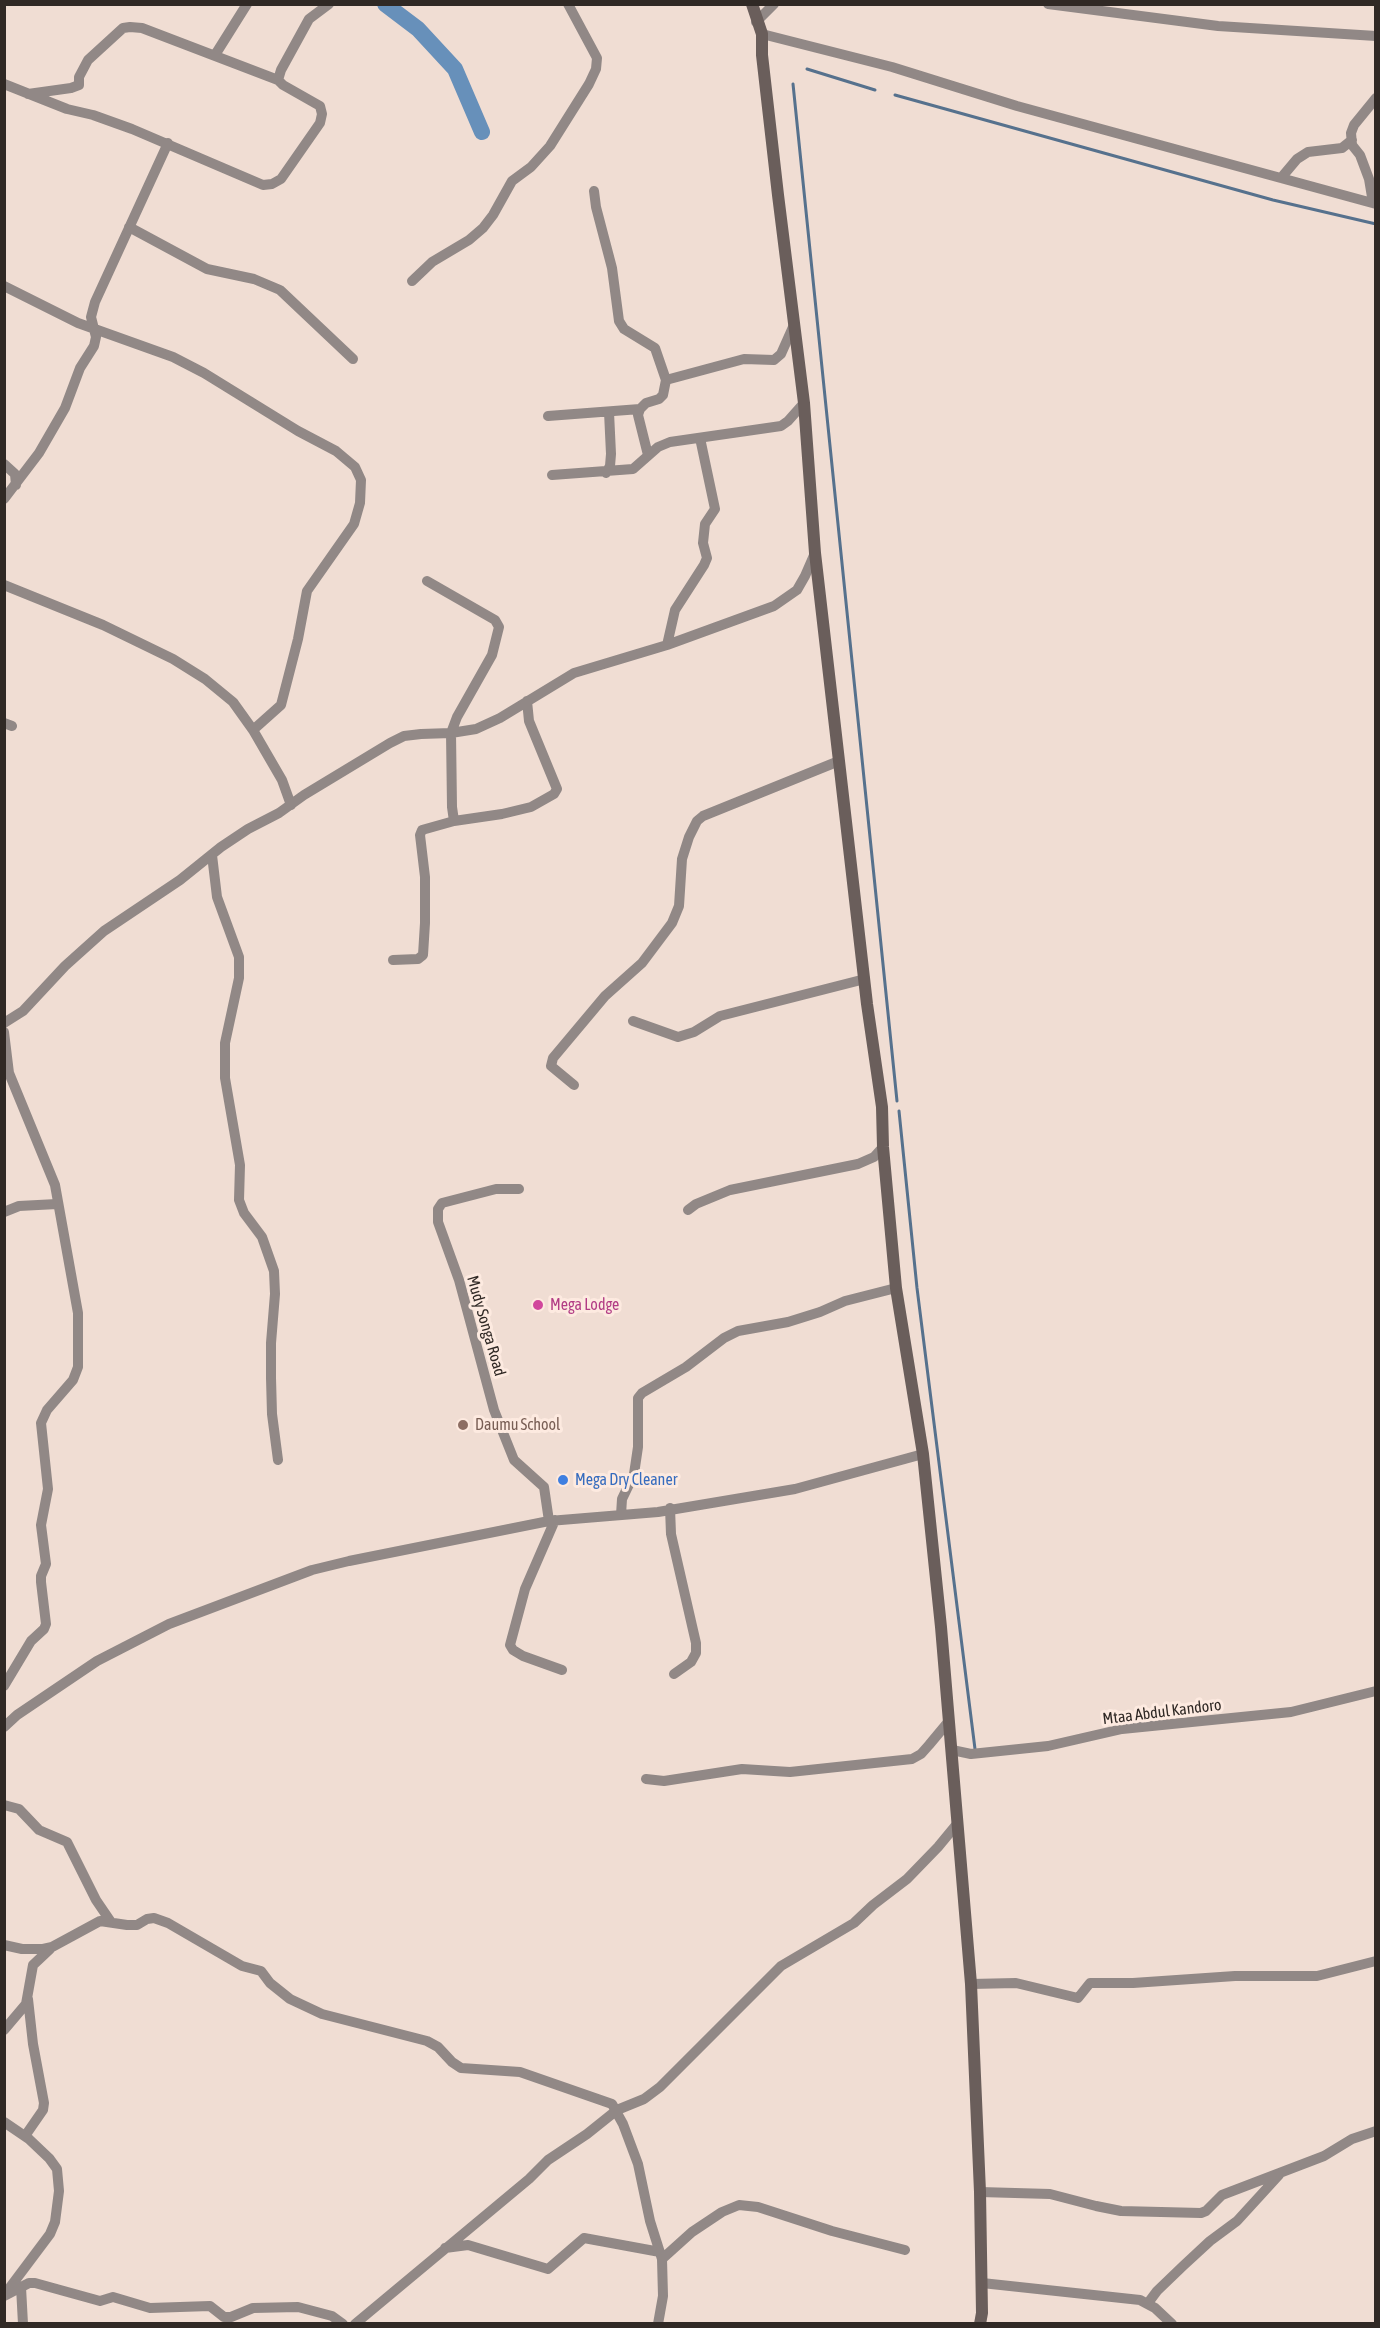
<!DOCTYPE html>
<html>
<head>
<meta charset="utf-8">
<style>
	body { margin:0 }
	#map { position:relative; width:1380px; height:2328px; overflow:hidden; background:#f0ddd3; font-family:"Asap Condensed",sans-serif }
	canvas { display:block }
	.frame { position:absolute; inset:0; border:6px solid #302925; pointer-events:none }
</style>
</head>
<body>
<div id="map">
<canvas width="1380" height="2328"></canvas>
<div class="frame"></div>
</div>
<script>
const ctx = document.querySelector('canvas').getContext('2d');
ctx.lineJoin = 'round';
function shape(rows) {
  const path = new Path2D();
  for (const r of rows) {
    path.moveTo(r[0], r[1]);
    for (let i = 2; i < r.length; i += 2) path.lineTo(r[i], r[i + 1]);
  }
  return path;
}
function strokePath(path, color, width, dash) {
  ctx.strokeStyle = color;
  ctx.lineWidth = width;
  ctx.lineCap = dash ? 'butt' : 'round';
  ctx.setLineDash(dash || []);
  ctx.stroke(path);
}
function drawText(font, color, halo, rows, align = 'center') {
  ctx.font = font + ' "Asap Condensed",sans-serif';
  ctx.lineWidth = 6;
  ctx.setLineDash([]);
  ctx.textBaseline = 'middle';
  ctx.strokeStyle = halo;
  ctx.fillStyle = color;
  for (const [text, x, y, turn = 0] of rows) {
    ctx.save();
    ctx.translate(x, y);
    ctx.rotate((+turn || 0) * Math.PI / 180);
    ctx.textAlign = isNaN(turn) ? turn : align;
    if (halo) ctx.strokeText(text, 0, 0);
    ctx.fillText(text, 0, 0);
    ctx.restore();
  }
}
strokePath(shape([
	[807,69,875,90],
	[793,84,897,1101],
	[895,95,1273,200,1376,224],
	[899,1111,917,1288,975,1749]
]), '#56718d', 3);
strokePath(shape([
	[385,4,418,29,455,69,482,132]
]), '#6790ba', 16);
strokePath(shape([
	[1048,4,1218,26,1376,36],
	[756,22,774,4],
	[762,34,892,67,1017,106,1376,204],
	[215,55,247,4],
	[4,84,67,109,93,115,132,129,263,185,272,184,281,179,320,123,322,114,320,106,283,85,278,80,281,70,309,19,329,4],
	[28,94,71,88,79,85,79,77,88,60,123,28,130,27,142,28,278,80],
	[1281,178,1297,159,1308,152,1342,148,1352,140],
	[594,191,596,207,612,268,619,321,624,329,655,348,666,380,663,395,659,399,646,403,640,409,638,415,648,455],
	[1373,203,1369,179,1360,155,1352,145,1351,133,1354,125,1376,98],
	[129,227,207,269,254,279,280,290,353,359],
	[412,281,432,262,469,240,483,228,493,215,512,181,531,167,550,146,589,84,596,69,597,58,568,4],
	[4,286,78,323,173,357,204,373,298,431,336,451,355,467,361,480,360,503,354,524,307,591,298,639,281,705,253,730],
	[666,380,744,359,774,360,781,354,793,327],
	[548,416,640,409],
	[4,464,15,474,16,485],
	[606,473,610,466,611,454,609,412],
	[552,475,633,469,658,447,670,442,781,426,788,421,804,403],
	[4,499,39,453,65,408,80,368,94,346,96,337,91,317,95,302,168,143],
	[427,581,495,620,499,627,492,655,457,717,451,733,452,807,454,821],
	[4,585,103,625,173,659,205,679,233,702,253,730,282,780,291,805],
	[667,645,675,610,704,565,707,558,703,543,705,524,715,509,700,438],
	[4,723,12,726],
	[212,855,217,897,239,957,239,978,225,1043,225,1078,240,1165,239,1200,244,1213,262,1237,274,1271,275,1294,271,1343,271,1378,272,1414,278,1460],
	[393,960,418,959,423,955,425,923,425,877,420,835,422,830,454,821,502,814,531,807,554,794,557,789,529,721,527,701],
	[633,1021,678,1037,694,1032,720,1016,865,979],
	[4,1023,23,1011,65,966,104,931,180,880,221,847,248,829,279,813,304,795,390,743,404,736,421,734,451,733,476,729,500,718,574,673,667,645,774,606,797,590,805,576,815,553],
	[4,1032,9,1073,55,1185,78,1313,78,1367,73,1380,47,1410,41,1423,48,1489,41,1525,46,1564,41,1576,41,1582,46,1624,44,1629,31,1641,4,1686],
	[574,1085,551,1066,553,1058,605,996,642,963,672,923,679,906,682,859,689,837,697,821,703,816,839,761],
	[519,1189,496,1189,442,1203,438,1209,438,1222,459,1280,494,1410,514,1460,544,1487,549,1521],
	[688,1210,696,1204,730,1190,858,1164,874,1157,883,1147],
	[4,1212,19,1206,57,1204],
	[670,1508,671,1534,696,1643,696,1653,691,1662,674,1674],
	[621,1515,622,1499,634,1474,638,1447,638,1398,642,1393,686,1367,724,1338,738,1331,788,1322,820,1312,845,1301,896,1288],
	[555,1520,525,1589,510,1645,513,1650,523,1656,562,1670],
	[4,1727,17,1715,97,1661,169,1624,312,1570,349,1561,549,1521,658,1512,795,1489,923,1454],
	[952,1750,971,1754,1048,1746,1122,1729,1291,1712,1376,1691],
	[646,1779,664,1781,742,1769,790,1772,912,1759,921,1754,929,1745,949,1721],
	[4,1805,19,1809,39,1830,67,1842,96,1900,111,1922],
	[4,1945,22,1949,43,1949,52,1947,100,1921,127,1925,137,1925,147,1919,154,1918,168,1923,242,1966,261,1971,270,1983,290,1999,322,2014,427,2041,438,2047,452,2062,461,2068,520,2072,612,2104,623,2124,638,2164,650,2221,662,2259,663,2296,658,2324],
	[971,1984,1016,1983,1078,1998,1090,1983,1133,1983,1235,1976,1317,1976,1376,1961],
	[4,2030,26,2004,33,1965,50,1949],
	[4,2122,29,2139,49,2158,57,2169,59,2191,55,2222,50,2234,5,2294],
	[25,2136,43,2110,44,2103,33,2044,28,1999],
	[980,2192,1050,2194,1096,2206,1121,2211,1201,2213,1206,2211,1222,2195,1324,2156,1352,2139,1376,2131],
	[445,2248,468,2245,548,2269,584,2238,660,2252],
	[662,2259,692,2232,722,2212,739,2205,758,2207,832,2231,905,2250],
	[982,2283,1140,2300,1155,2308,1172,2324],
	[21,2287,23,2324],
	[4,2296,29,2283,35,2283,100,2301,113,2297,150,2308,210,2306,224,2317,231,2317,253,2308,298,2307,332,2316,343,2324],
	[1148,2303,1157,2291,1183,2266,1210,2241,1237,2221,1279,2175],
	[355,2324,529,2179,548,2160,587,2134,617,2110,644,2099,660,2087,781,1966,854,1923,873,1905,907,1879,938,1847,957,1824]
]), '#918886', 10);
strokePath(shape([
	[752,4,762,34,762,55,778,195,804,403,815,553,867,1004,882,1107,883,1147,896,1288,923,1454,941,1627,971,1984,980,2192,982,2313,980,2324]
]), '#6a5e5b', 12);
for (const [x, y, r, color] of [
	[538,1305,6,"#d1479c"],
	[463,1425,6,"#8d6e63"],
	[563,1480,6,"#3f7fe0"]
]) {
  const dot = new Path2D();
  dot.arc(x, y, r, 0, 2 * Math.PI);
  ctx.fillStyle = color;
  ctx.fill(dot);
  strokePath(dot, '#fdeae0', 2);
}
drawText('16px', '#b23c85', '#fdeae0', [
	["Mega Lodge",550,1305]
], 'left');
drawText('16px', '#302925', '#fdeae0', [
	["Mudy Songa Road",486,1326,74],
	["Mtaa Abdul Kandoro",1162,1712,-7]
]);
drawText('16px', '#785e54', '#fdeae0', [
	["Daumu School",475,1425]
], 'left');
drawText('16px', '#366cbe', '#fdeae0', [
	["Mega Dry Cleaner",575,1480]
], 'left');
</script>
</body>
</html>
